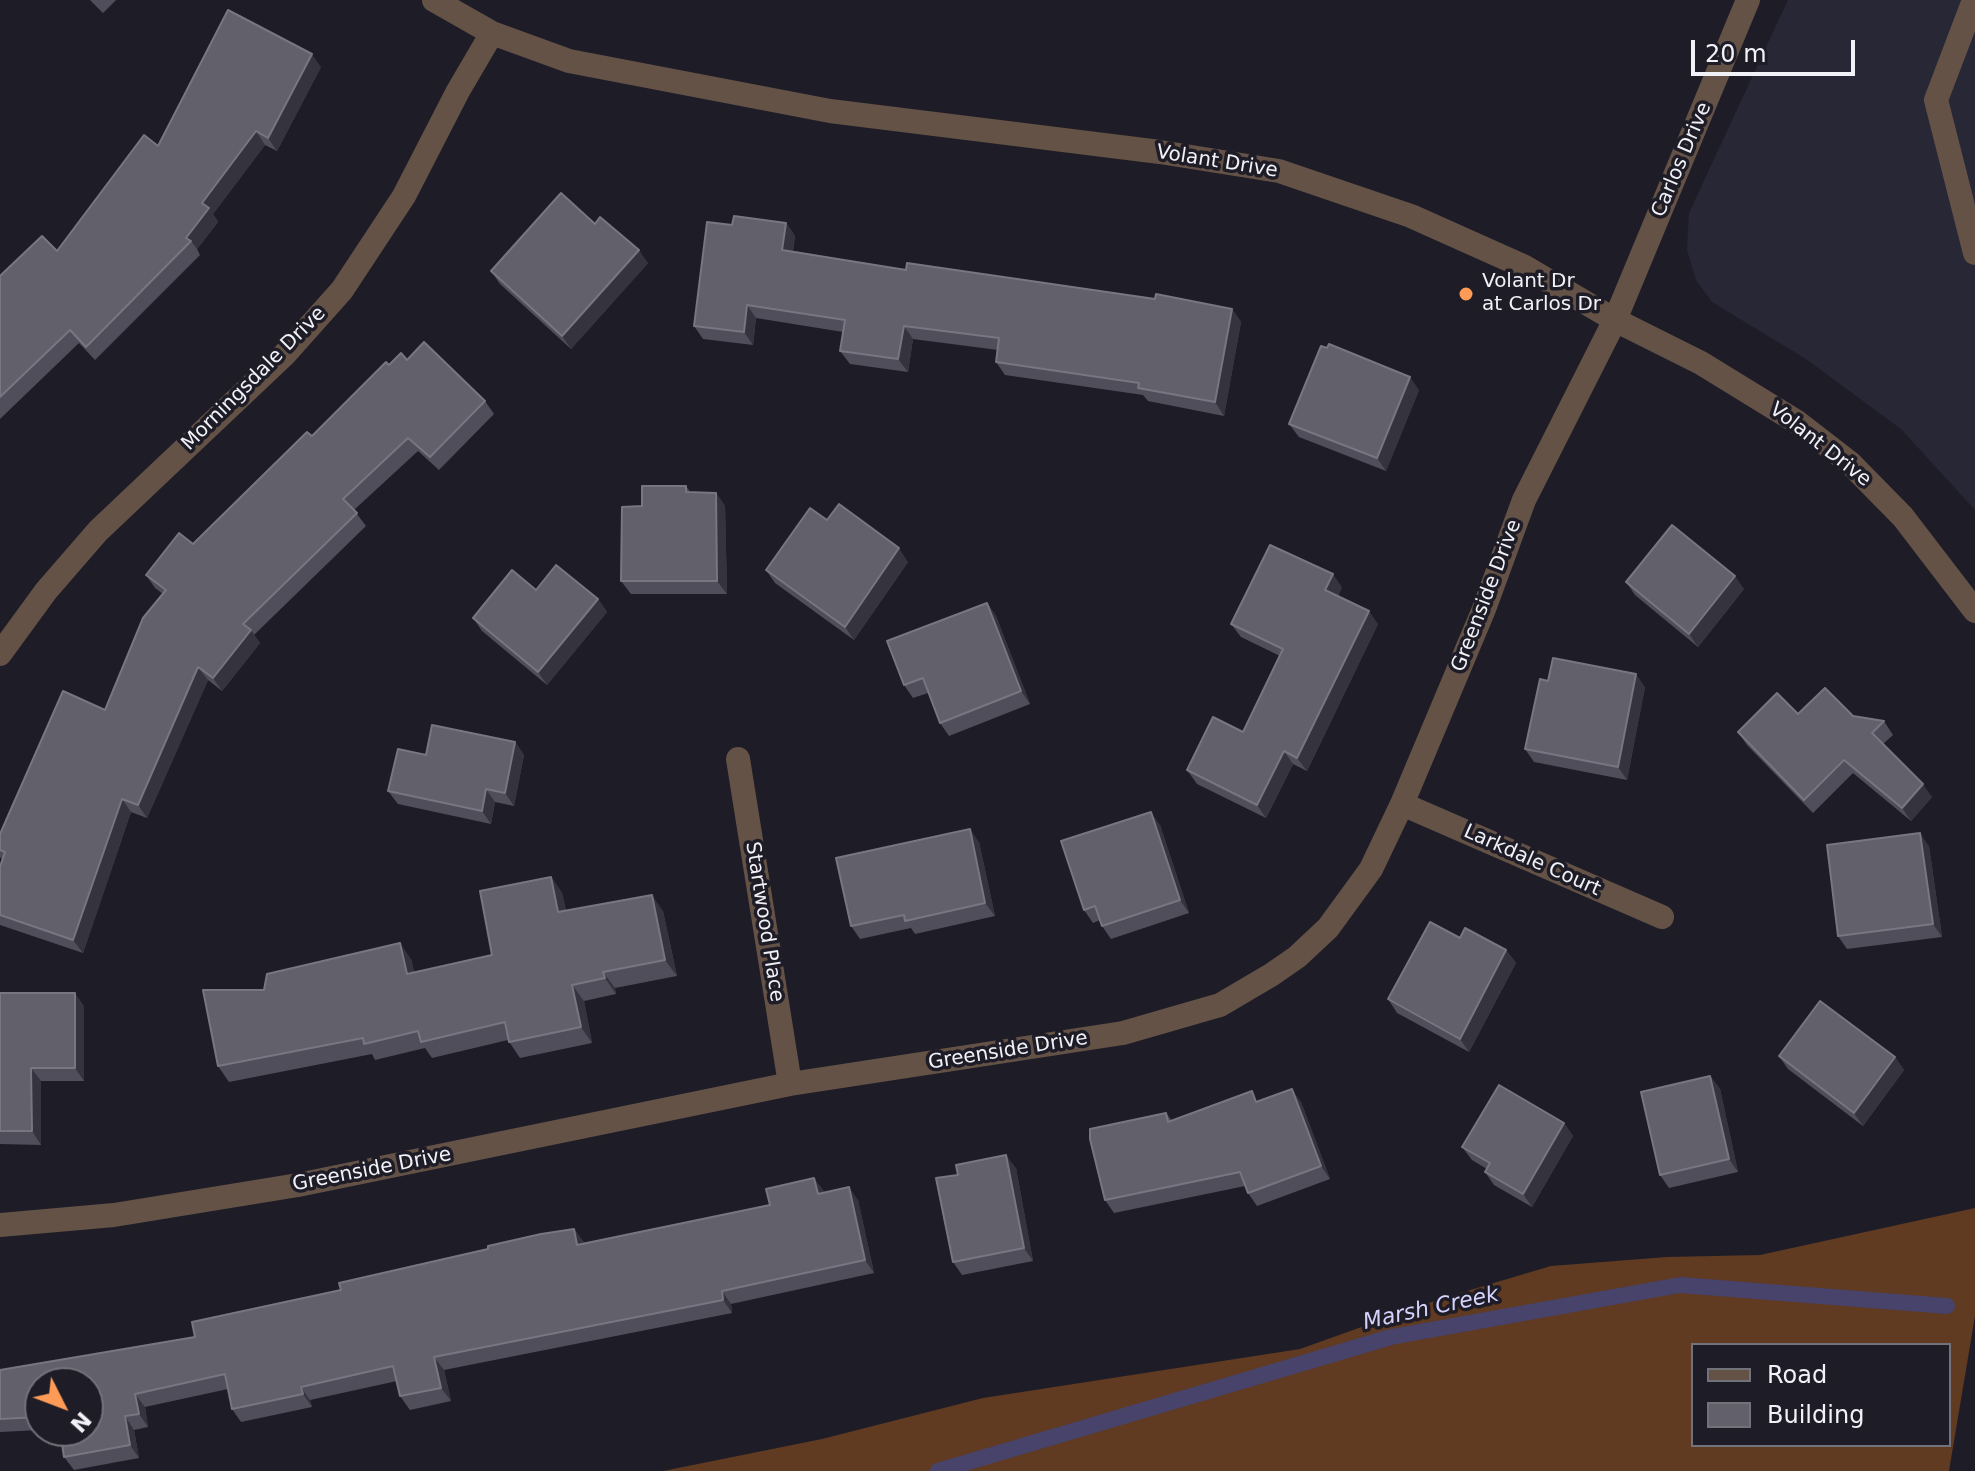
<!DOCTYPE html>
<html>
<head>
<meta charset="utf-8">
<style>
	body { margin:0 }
	#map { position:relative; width:1975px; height:1471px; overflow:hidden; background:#1e1d27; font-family:"DejaVu Sans",sans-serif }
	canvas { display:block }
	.legend { position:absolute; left:1691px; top:1343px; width:260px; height:104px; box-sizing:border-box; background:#1e1d27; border:2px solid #72727b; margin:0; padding:10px 14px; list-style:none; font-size:24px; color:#f1f1f8 }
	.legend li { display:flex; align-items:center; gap:16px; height:40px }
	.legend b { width:40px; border:2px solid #72727b }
	.north { position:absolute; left:24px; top:1367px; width:80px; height:80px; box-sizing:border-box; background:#1e1d27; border:2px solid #72727b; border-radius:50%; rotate:132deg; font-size:22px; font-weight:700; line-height:32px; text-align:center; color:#f1f1f8 }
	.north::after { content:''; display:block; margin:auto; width:28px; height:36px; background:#fe9c57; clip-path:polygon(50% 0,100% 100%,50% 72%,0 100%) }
	.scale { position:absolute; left:1691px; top:40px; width:164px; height:36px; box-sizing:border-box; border:4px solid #f1f1f8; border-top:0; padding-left:10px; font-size:24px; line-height:28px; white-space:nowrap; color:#f1f1f8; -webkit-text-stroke:6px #1e1d27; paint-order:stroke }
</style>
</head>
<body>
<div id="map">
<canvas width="1975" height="1471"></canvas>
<ul class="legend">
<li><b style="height:10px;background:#645247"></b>Road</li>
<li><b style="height:22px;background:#61606b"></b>Building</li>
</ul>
<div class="north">N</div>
<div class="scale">20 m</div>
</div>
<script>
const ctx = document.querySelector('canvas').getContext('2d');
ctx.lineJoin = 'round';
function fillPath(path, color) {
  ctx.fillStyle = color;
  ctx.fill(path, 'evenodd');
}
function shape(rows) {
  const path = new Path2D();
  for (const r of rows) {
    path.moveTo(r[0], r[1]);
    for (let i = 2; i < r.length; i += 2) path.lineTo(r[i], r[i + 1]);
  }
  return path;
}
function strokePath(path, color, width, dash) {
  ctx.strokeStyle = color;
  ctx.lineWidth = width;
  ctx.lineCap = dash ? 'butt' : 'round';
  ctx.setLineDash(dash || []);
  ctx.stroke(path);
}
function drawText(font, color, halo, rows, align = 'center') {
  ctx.font = font + ' "DejaVu Sans",sans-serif';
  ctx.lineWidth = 7;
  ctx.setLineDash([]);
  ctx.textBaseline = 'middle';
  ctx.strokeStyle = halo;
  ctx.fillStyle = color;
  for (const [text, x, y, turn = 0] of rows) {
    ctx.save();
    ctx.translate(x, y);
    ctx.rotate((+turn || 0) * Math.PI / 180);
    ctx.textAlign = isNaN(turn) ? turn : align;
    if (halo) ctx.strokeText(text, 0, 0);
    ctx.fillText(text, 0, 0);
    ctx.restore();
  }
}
fillPath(shape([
	[1788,0,1975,0,1975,510,1901,429,1806,359,1712,302,1696,280,1687,250,1689,213]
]), '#282736');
fillPath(shape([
	[1975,1208,1975,1316,1949,1471,663,1471,822,1439,983,1398,1300,1349,1440,1299,1551,1266,1667,1257,1760,1255],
	[1693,1345,1949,1345,1949,1445,1693,1445]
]), '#603a21');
strokePath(shape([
	[938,1471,1391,1337,1680,1285,1947,1306]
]), '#47436a', 16);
strokePath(shape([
	[434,0,492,33,569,61,830,111,1160,152,1279,171,1411,216,1525,267,1615,320,1701,363,1797,422,1850,463,1903,517,1975,611],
	[1974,0,1936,100,1975,253],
	[0,654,46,591,98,531,285,354,342,290,404,196,458,91,492,33],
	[738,759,790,1084],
	[1402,804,1662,917],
	[0,1225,114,1215,298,1185,790,1084,1123,1033,1220,1005,1271,975,1297,957,1328,928,1371,869,1402,804,1484,609,1524,500,1615,320,1748,0]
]), '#645247', 24);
fillPath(shape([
	[90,0,116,0,103,13],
	[321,67,277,151,265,145,213,214,218,222,197,249,200,255,95,360,79,343,0,419,0,276,57,251,158,146],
	[786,223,795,236,793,251,906,270,1232,309,1241,322,1224,416,1148,401,1143,395,1005,375,996,362,998,350,913,339,908,372,850,364,840,351,843,332,756,318,753,345,703,339,694,326,732,225],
	[595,224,648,263,571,349,500,284,491,271],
	[1327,348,1419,390,1386,471,1299,437,1289,424],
	[407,360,485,401,494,414,439,470,418,451,354,510,366,526,254,635,260,643,222,691,208,680,147,818,131,812,83,953,0,925,0,867,3,860,0,857,0,834,105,710,163,594,155,588,146,575,193,544,389,365],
	[686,486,691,493,716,493,725,506,727,594,631,594,621,581,642,506],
	[827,520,908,562,854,640,775,583,766,570],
	[1626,582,1744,589,1698,647,1635,595],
	[1342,587,1338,596,1378,624,1307,771,1293,764,1266,818,1197,784,1187,770,1243,732,1280,656,1241,637,1231,624],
	[536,590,598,599,607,612,547,685,482,631,473,618],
	[987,603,996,616,1030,704,949,736,940,723,928,693,913,698,904,685],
	[1548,681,1645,687,1627,780,1534,762,1525,749],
	[1798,714,1853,716,1884,721,1893,735,1883,744,1932,797,1911,821,1853,773,1813,813,1747,745,1738,732],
	[515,742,524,755,514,806,495,802,491,824,398,804,388,791,426,755],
	[1160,825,1189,913,1111,939,1102,926,1100,920,1093,923,1084,910],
	[979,842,995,916,915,934,911,928,860,939,851,926],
	[1929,846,1942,937,1847,949,1838,936],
	[551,877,562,893,566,911,663,911,677,976,615,988,616,994,584,1001,592,1043,520,1058,508,1040,432,1058,425,1048,375,1060,372,1054,229,1082,218,1066,264,990,411,959,414,972,492,955],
	[1506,950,1516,963,1469,1052,1397,1013,1388,999],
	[0,993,84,1006,84,1081,41,1081,41,1145,0,1144],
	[1779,1056,1895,1057,1904,1070,1863,1126,1788,1069],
	[1710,1076,1720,1089,1738,1172,1669,1188,1660,1175],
	[1259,1101,1301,1102,1330,1179,1257,1206,1248,1193,1245,1186,1114,1213,1105,1200,1166,1113,1172,1121],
	[1564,1123,1573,1136,1532,1207,1494,1185,1485,1172,1487,1169,1472,1160,1462,1147],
	[1016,1168,1033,1261,962,1275,953,1262],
	[824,1191,824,1193,858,1200,874,1273,731,1304,732,1313,444,1370,451,1401,410,1410,400,1396,397,1381,310,1400,312,1407,241,1422,232,1409,228,1389,145,1407,148,1427,134,1430,139,1458,74,1470,64,1457,88,1431,40,1383,40,1430,0,1432,0,1370,195,1337,341,1290,488,1249,574,1229,584,1243,770,1205]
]), '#4f4e5a');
fillPath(shape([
	[312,54,321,67,277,151,268,138],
	[256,131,265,145,213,214,218,222,197,249,191,241,186,238,202,203],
	[786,223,795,236,791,263,782,250],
	[639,250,648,263,571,349,562,336],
	[747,305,756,318,753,345,744,332],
	[1232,309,1241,322,1224,416,1215,402],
	[904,326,913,339,908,372,898,359],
	[1410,377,1419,390,1386,471,1377,458],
	[716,493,725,506,727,594,717,581],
	[899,548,908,562,854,640,845,627],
	[1333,574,1342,587,1334,603,1325,590],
	[1735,576,1744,589,1698,647,1689,634],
	[598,599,607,612,547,685,538,672],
	[987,603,996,616,1030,704,1021,691],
	[1369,611,1378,624,1307,771,1297,758],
	[251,630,260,643,222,691,213,678],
	[198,667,208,680,147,818,138,805],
	[1636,674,1645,687,1627,780,1618,767],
	[515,742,524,755,514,806,505,793],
	[1284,751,1293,764,1266,818,1257,805],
	[1923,784,1932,797,1911,821,1902,808],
	[486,789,495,802,491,824,482,811],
	[122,799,131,812,83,953,73,940],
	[1151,812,1160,825,1189,913,1180,900],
	[970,829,979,842,995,916,985,903],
	[1920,833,1929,846,1942,937,1933,924],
	[551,877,562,893,569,928,558,912],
	[652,895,663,911,677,976,665,960],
	[400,943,411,959,418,990,407,974],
	[1506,950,1516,963,1469,1052,1460,1039],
	[603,972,615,988,616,994,605,978],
	[572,985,584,1001,592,1043,581,1027],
	[75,993,84,1006,84,1081,75,1068],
	[1895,1057,1904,1070,1863,1126,1854,1113],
	[31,1068,41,1081,41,1145,32,1131],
	[1710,1076,1720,1089,1738,1172,1729,1159],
	[1292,1089,1301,1102,1330,1179,1321,1166],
	[1564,1123,1573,1136,1532,1207,1523,1194],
	[1006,1155,1016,1168,1033,1261,1024,1248],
	[814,1178,824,1191,827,1207,818,1194],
	[849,1187,858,1200,874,1273,865,1260],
	[574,1229,584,1242,587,1258,577,1245],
	[722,1291,731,1304,732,1313,723,1300],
	[434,1357,444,1370,451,1401,441,1388],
	[301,1387,310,1400,312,1407,303,1394],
	[135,1394,145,1407,148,1427,139,1414],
	[125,1416,134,1430,139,1458,130,1445]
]), '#34333e');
const building = shape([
	[228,10,312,54,268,138,256,131,202,203,209,208,186,238,191,241,86,347,70,330,0,397,0,276,42,236,57,251,144,135,158,146,228,10],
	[561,193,595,224,600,217,639,250,562,336,491,271,561,193],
	[734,216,786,223,782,250,906,270,907,263,1155,299,1156,294,1232,309,1215,402,1138,388,1139,383,996,362,999,338,904,326,898,359,840,351,845,320,747,305,744,332,694,326,707,222,732,225,734,216],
	[424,342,485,401,430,457,408,438,343,499,357,513,243,624,251,630,213,678,198,667,138,805,122,799,73,940,0,915,0,867,5,852,0,850,0,834,63,691,105,710,143,618,166,590,146,575,179,533,193,544,307,432,312,436,386,362,389,365,401,353,407,360,424,342],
	[1329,344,1410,377,1377,458,1289,424,1321,346,1327,348,1329,344],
	[642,486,686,486,686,492,716,493,717,581,621,581,622,507,642,506,642,486],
	[839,504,899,548,845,627,766,570,810,508,827,520,839,504],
	[1672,525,1735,576,1689,634,1626,582,1672,525],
	[1270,545,1333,574,1325,590,1369,611,1297,758,1284,751,1257,805,1187,770,1213,717,1243,732,1283,649,1231,624,1270,545],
	[556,565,598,599,538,672,473,618,512,570,536,590,556,565],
	[987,603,1021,691,940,723,923,678,904,685,887,641,987,603],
	[1553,658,1636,674,1618,767,1525,749,1540,679,1548,681,1553,658],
	[1825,688,1853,716,1884,721,1872,733,1923,784,1902,808,1844,760,1804,800,1738,732,1777,693,1798,714,1825,688],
	[432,725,515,742,505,793,486,789,482,811,388,791,398,749,426,755,432,725],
	[1151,812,1180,900,1102,926,1095,906,1084,910,1061,841,1151,812],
	[970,829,985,903,905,921,904,915,851,926,836,858,970,829],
	[1920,833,1933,924,1838,936,1827,845,1920,833],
	[551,877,558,912,652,895,665,960,603,972,605,978,572,985,581,1027,509,1042,505,1022,421,1042,418,1031,364,1044,363,1038,218,1066,203,990,264,990,267,974,400,943,407,974,492,955,480,891,551,877],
	[1430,922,1460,938,1465,928,1506,950,1460,1039,1388,999,1430,922],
	[0,993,75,993,75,1068,31,1068,32,1131,0,1131,0,993],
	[1820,1001,1895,1057,1854,1113,1779,1056,1820,1001],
	[1710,1076,1729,1159,1660,1175,1641,1092,1710,1076],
	[1499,1085,1564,1123,1523,1194,1485,1172,1490,1163,1462,1147,1499,1085],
	[1292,1089,1321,1166,1248,1193,1240,1172,1105,1200,1090,1139,1090,1129,1166,1113,1168,1122,1252,1091,1256,1102,1292,1089],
	[1006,1155,1024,1248,953,1262,936,1178,958,1175,956,1165,1006,1155],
	[814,1178,818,1194,849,1187,865,1260,722,1291,723,1300,434,1357,441,1388,400,1396,393,1366,301,1387,303,1394,232,1409,225,1374,135,1394,139,1414,125,1416,130,1445,64,1457,60,1431,88,1431,88,1383,40,1383,40,1417,0,1419,0,1370,195,1337,192,1322,341,1290,339,1283,488,1249,488,1246,541,1234,574,1229,577,1245,770,1205,766,1189,814,1178]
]);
fillPath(building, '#61606b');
strokePath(building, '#777681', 2);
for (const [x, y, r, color] of [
	[1466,294,8,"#fe9c57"]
]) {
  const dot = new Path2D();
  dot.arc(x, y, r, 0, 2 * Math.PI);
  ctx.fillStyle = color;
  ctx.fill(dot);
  strokePath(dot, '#1e1d27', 3);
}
drawText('20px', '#f1f1f8', '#1e1d27', [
	["Carlos Drive",1682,160,-67],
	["Volant Drive",1217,162,9],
	["Morningsdale Drive",254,379,-45],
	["Volant Drive",1820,445,38],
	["Greenside Drive",1487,596,-69],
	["Larkdale Court",1532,861,24],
	["Startwood Place",764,922,81],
	["Greenside Drive",1008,1051,-9],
	["Greenside Drive",372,1170,-11]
]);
drawText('20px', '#f1f1f8', '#1e1d27', [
	["Volant Dr",1482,282],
	["at Carlos Dr",1482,305]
], 'left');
drawText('italic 22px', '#d5d2fc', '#1e1d27', [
	["Marsh Creek",1431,1309,-12]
]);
</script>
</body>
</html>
